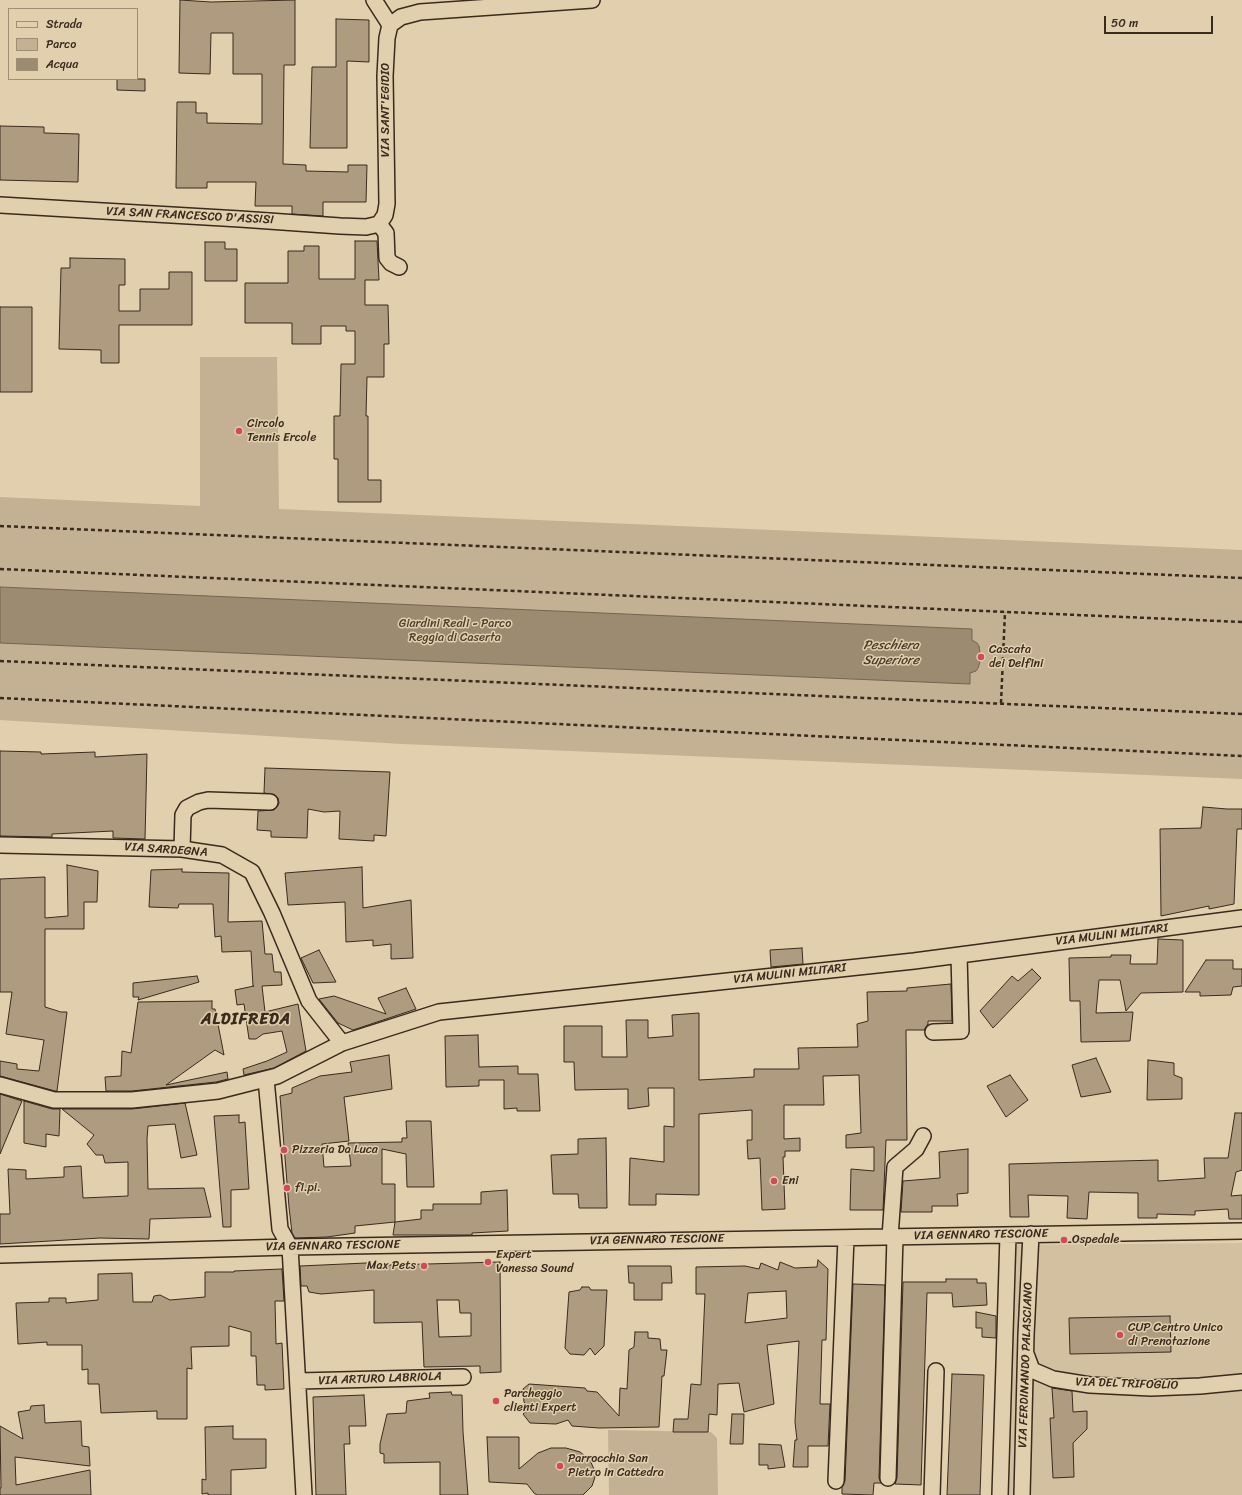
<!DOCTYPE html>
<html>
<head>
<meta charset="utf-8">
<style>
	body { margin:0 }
	#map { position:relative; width:1242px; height:1495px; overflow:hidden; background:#e2cfad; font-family:Sriracha,sans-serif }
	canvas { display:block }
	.legend { position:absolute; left:8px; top:8px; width:130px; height:72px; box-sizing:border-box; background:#e2cfad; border:1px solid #9f8d74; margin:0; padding:5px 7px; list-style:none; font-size:12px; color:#3b2a1e }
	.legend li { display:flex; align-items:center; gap:8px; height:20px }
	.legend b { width:20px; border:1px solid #9f8d74 }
	.scale { position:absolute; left:1104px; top:16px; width:109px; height:18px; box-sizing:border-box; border:2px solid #3b2a1e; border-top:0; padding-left:5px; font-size:12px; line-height:14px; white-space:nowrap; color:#3b2a1e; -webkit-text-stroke:3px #e2cfad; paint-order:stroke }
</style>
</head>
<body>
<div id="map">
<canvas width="1242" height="1495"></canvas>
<ul class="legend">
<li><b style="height:5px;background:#e2cfad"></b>Strada</li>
<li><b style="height:11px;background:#c4b193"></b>Parco</li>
<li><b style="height:11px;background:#9c8a71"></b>Acqua</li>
</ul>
<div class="scale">50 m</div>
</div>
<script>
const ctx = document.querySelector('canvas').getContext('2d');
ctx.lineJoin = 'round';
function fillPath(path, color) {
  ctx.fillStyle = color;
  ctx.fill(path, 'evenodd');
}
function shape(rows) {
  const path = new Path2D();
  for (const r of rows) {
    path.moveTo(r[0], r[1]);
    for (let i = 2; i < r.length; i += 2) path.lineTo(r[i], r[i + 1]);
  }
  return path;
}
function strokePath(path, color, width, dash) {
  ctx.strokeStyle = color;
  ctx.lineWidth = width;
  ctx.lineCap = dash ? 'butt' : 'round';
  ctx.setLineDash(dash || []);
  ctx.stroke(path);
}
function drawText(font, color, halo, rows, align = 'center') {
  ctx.font = font + ' Sriracha,sans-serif';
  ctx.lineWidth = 3;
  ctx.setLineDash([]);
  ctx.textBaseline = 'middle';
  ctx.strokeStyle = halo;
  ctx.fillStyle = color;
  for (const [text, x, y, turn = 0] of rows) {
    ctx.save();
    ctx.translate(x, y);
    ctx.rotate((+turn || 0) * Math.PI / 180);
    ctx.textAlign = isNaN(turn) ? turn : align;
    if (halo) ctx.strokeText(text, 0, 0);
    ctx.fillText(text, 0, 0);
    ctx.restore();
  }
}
fillPath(shape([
	[1242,1243,1242,1495,993,1495,1004,1245]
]), '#d3c0a0');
fillPath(shape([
	[200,357,277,357,279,509,1242,550,1242,779,402,744,0,720,0,497,200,506],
	[608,1430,711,1432,717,1438,718,1495,609,1495]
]), '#c4b193');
const water = shape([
	[0,587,972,629,972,640,977,643,979,646,981,659,978,668,976,671,970,673,970,684,0,643,0,587]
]);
fillPath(water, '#9c8a71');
strokePath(water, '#756450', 1);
const building = shape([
	[180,0,211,2,295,0,295,65,284,65,283,164,306,165,306,171,348,172,348,165,367,165,366,202,323,202,323,216,292,214,292,206,255,206,256,182,207,182,207,188,176,188,177,102,196,102,196,113,207,113,207,123,262,124,262,74,233,74,233,33,211,33,210,74,179,73,180,0],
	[336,19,369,20,369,62,347,61,347,148,310,148,312,67,336,67,336,19],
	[117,79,145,79,145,91,117,90,117,79],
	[0,126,44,127,44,133,79,134,78,182,0,180,0,126],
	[355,241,377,241,379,280,365,280,365,305,388,305,389,344,384,344,384,377,367,377,366,416,368,416,368,480,381,480,381,502,338,502,338,459,334,459,334,416,340,416,341,364,355,364,355,331,346,331,346,326,321,326,321,344,292,344,292,323,245,323,245,283,288,283,288,251,304,251,304,246,319,246,319,279,355,279,355,241],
	[205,242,225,242,225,249,237,249,237,281,205,281,205,242],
	[70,258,125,259,125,285,119,285,119,311,140,311,140,289,169,289,169,272,192,272,192,325,119,325,119,363,101,363,101,350,59,349,61,268,70,268,70,258],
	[0,307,32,307,32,392,0,392,0,307],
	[0,751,41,752,41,754,95,752,95,757,147,754,145,839,113,838,113,831,52,834,52,837,0,836,0,751],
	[265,768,390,772,386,836,374,835,374,841,339,839,340,811,324,812,308,809,307,838,271,837,271,831,257,830,258,811,274,810,277,807,279,803,278,798,275,795,264,793,265,768],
	[1203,807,1227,809,1242,809,1242,829,1237,829,1234,904,1209,909,1209,906,1161,916,1160,829,1201,828,1203,807],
	[67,865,98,871,97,902,84,902,84,929,45,929,45,1007,61,1012,67,1012,57,1091,55,1091,0,1076,0,1061,17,1064,17,1069,39,1071,44,1040,6,1034,12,992,0,992,0,879,45,877,45,918,68,916,67,865],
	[362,867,363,908,411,900,413,958,391,959,391,944,373,946,373,940,346,942,345,902,288,905,285,873,362,867],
	[182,869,182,872,229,873,228,922,262,921,265,954,272,954,274,972,281,972,282,985,262,986,265,1012,298,1004,306,1051,274,1068,244,1075,243,1069,267,1061,287,1052,282,1031,263,1034,256,1039,249,1039,244,1004,237,1005,235,990,254,986,253,986,251,951,222,952,221,936,215,937,213,904,179,904,178,908,149,907,151,870,182,869],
	[1158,939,1183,940,1183,992,1141,993,1126,1011,1120,980,1099,980,1096,1013,1133,1012,1130,1041,1081,1042,1080,1001,1070,1001,1069,958,1111,957,1111,955,1131,955,1130,964,1157,964,1158,939],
	[802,948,803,964,771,967,770,950,802,948],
	[319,950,336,982,313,983,301,958,319,950],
	[1206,960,1233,960,1233,969,1242,969,1242,986,1233,987,1231,995,1200,996,1200,992,1185,992,1206,960],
	[1032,969,1041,978,993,1028,980,1011,1012,976,1018,981,1032,969],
	[197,976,199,982,138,1000,139,997,133,997,133,983,197,976],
	[951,984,952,1021,928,1021,928,1024,924,1030,906,1030,907,1140,886,1140,883,1210,850,1210,851,1169,874,1171,874,1147,846,1148,846,1135,861,1133,859,1075,823,1076,824,1105,784,1105,784,1139,800,1138,800,1151,785,1151,785,1157,783,1157,785,1209,762,1210,760,1158,748,1159,747,1140,752,1140,752,1110,699,1114,699,1195,656,1194,656,1205,629,1205,630,1158,664,1162,664,1126,674,1127,674,1088,648,1088,649,1106,628,1109,628,1089,575,1090,574,1062,564,1062,564,1026,602,1026,602,1057,627,1057,626,1020,648,1020,648,1038,673,1036,672,1015,699,1013,699,1080,754,1077,754,1069,799,1069,798,1048,858,1047,857,1024,868,1021,867,992,907,991,907,988,951,984],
	[406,988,416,1009,353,1030,338,1023,319,999,334,996,386,1014,378,998,406,988],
	[212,1001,212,1009,215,1009,224,1055,215,1050,166,1085,227,1072,228,1079,216,1082,132,1091,106,1091,105,1077,121,1076,122,1051,131,1053,138,1002,212,1001],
	[478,1035,479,1067,518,1066,518,1074,538,1074,540,1111,517,1111,517,1108,504,1109,504,1080,479,1080,479,1086,446,1087,445,1036,478,1035],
	[389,1055,392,1089,344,1097,349,1141,322,1144,324,1167,351,1166,348,1143,402,1142,402,1138,407,1138,406,1121,431,1121,434,1187,407,1187,406,1154,382,1149,382,1184,395,1184,395,1222,355,1226,355,1233,327,1237,295,1238,292,1233,289,1207,280,1096,292,1093,292,1088,320,1076,352,1072,350,1062,389,1055],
	[1096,1058,1111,1092,1081,1097,1072,1065,1096,1058],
	[1148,1060,1174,1063,1174,1075,1182,1078,1182,1099,1147,1100,1148,1060],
	[1010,1075,1028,1100,1006,1117,987,1086,1010,1075],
	[0,1094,22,1101,0,1154,0,1094],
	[24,1101,52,1109,60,1109,59,1136,46,1134,46,1147,24,1143,24,1101],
	[185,1103,197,1155,181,1158,175,1124,148,1126,147,1139,148,1189,204,1188,211,1217,150,1219,149,1239,100,1238,0,1244,0,1214,10,1214,8,1169,26,1170,26,1179,64,1177,64,1167,81,1166,83,1198,128,1196,128,1162,105,1163,103,1155,96,1155,87,1144,94,1135,62,1109,132,1109,185,1103],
	[1235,1113,1242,1113,1242,1170,1236,1172,1231,1196,1242,1195,1242,1219,1229,1219,1228,1209,1195,1211,1195,1215,1157,1214,1157,1218,1138,1218,1138,1193,1089,1192,1087,1219,1067,1218,1068,1196,1028,1195,1029,1217,1010,1217,1009,1164,1158,1160,1158,1181,1205,1178,1204,1158,1228,1158,1235,1113],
	[239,1115,239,1123,245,1122,249,1189,231,1190,231,1227,223,1227,214,1116,239,1115],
	[606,1138,607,1208,579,1208,578,1194,553,1194,551,1155,578,1154,578,1139,606,1138],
	[968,1149,968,1193,957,1194,958,1206,932,1206,932,1212,901,1212,903,1181,940,1178,939,1152,968,1149],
	[507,1190,508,1231,472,1233,472,1235,393,1235,395,1222,421,1219,421,1210,433,1210,433,1204,481,1204,481,1192,507,1190],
	[818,1260,828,1269,826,1340,822,1340,820,1404,830,1404,828,1446,808,1446,808,1467,793,1467,795,1440,797,1440,795,1422,799,1341,767,1345,774,1404,744,1412,739,1383,718,1384,717,1415,709,1414,708,1432,673,1432,674,1419,688,1419,691,1384,701,1385,705,1294,696,1294,696,1267,745,1266,759,1269,761,1263,778,1270,780,1262,795,1268,817,1267,818,1260],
	[786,1291,787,1318,745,1323,748,1293,786,1291],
	[500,1262,501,1372,480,1373,480,1366,424,1367,422,1322,374,1323,374,1290,321,1294,309,1292,307,1286,301,1286,300,1266,366,1263,391,1265,500,1262],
	[437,1300,459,1300,460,1313,471,1313,471,1336,439,1337,437,1300],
	[628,1266,671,1266,672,1283,662,1283,662,1300,634,1300,634,1283,629,1283,628,1266],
	[282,1269,284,1301,275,1301,276,1344,282,1343,284,1389,265,1390,265,1385,257,1385,256,1356,251,1356,251,1332,229,1326,229,1346,191,1347,192,1369,187,1368,187,1419,157,1419,157,1411,101,1413,99,1384,88,1384,88,1369,82,1370,82,1345,47,1345,47,1342,18,1344,16,1303,49,1302,49,1298,66,1298,66,1303,98,1300,98,1274,132,1273,133,1302,152,1302,154,1296,160,1295,170,1300,205,1297,205,1272,234,1272,234,1271,282,1269],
	[946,1279,977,1279,977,1283,986,1283,987,1305,953,1307,952,1293,927,1293,921,1485,895,1484,897,1478,903,1282,946,1282,946,1279],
	[853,1284,885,1285,879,1478,881,1483,874,1483,873,1495,842,1494,842,1487,845,1481,853,1284],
	[582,1287,589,1287,591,1290,607,1290,604,1346,595,1355,590,1348,584,1355,570,1354,565,1348,569,1292,580,1290,582,1287],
	[976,1312,996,1316,996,1338,982,1337,982,1328,976,1328,976,1312],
	[1170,1316,1171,1352,1070,1354,1069,1318,1170,1316],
	[635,1332,648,1332,648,1338,660,1339,661,1350,667,1350,664,1376,662,1376,659,1427,599,1428,572,1426,568,1420,556,1424,530,1423,523,1414,529,1409,524,1402,523,1389,529,1384,585,1388,587,1391,597,1392,619,1416,620,1388,627,1389,629,1350,634,1347,635,1332],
	[952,1374,984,1375,980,1495,947,1495,952,1374],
	[1052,1388,1072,1391,1073,1412,1087,1411,1087,1429,1073,1443,1074,1477,1053,1478,1050,1418,1054,1418,1052,1388],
	[451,1392,452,1395,462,1395,463,1432,468,1495,440,1495,440,1462,384,1463,384,1454,380,1453,380,1444,387,1414,406,1413,407,1401,430,1398,429,1393,451,1392],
	[364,1395,366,1426,349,1426,350,1444,344,1444,346,1495,316,1495,313,1397,364,1395],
	[44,1405,45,1423,81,1421,82,1446,89,1447,90,1466,15,1457,16,1485,90,1470,91,1495,0,1495,0,1488,1,1488,0,1426,23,1439,18,1412,30,1410,31,1406,44,1405],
	[732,1414,744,1414,743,1444,730,1444,732,1414],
	[233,1426,233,1439,266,1439,266,1468,231,1470,231,1495,208,1495,208,1493,202,1494,202,1479,206,1480,205,1427,233,1426],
	[487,1437,519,1437,519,1469,538,1453,551,1448,566,1448,580,1452,590,1460,596,1474,592,1486,583,1495,537,1495,534,1493,527,1484,489,1482,487,1437],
	[759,1444,781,1445,785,1467,768,1469,768,1465,759,1465,759,1444]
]);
fillPath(building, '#af9c80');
strokePath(building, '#3b2a1e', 1);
const minor = shape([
	[374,0,390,25,387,38,385,76,387,204,385,215,379,224],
	[390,25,401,17,420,12,592,0],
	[0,205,240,219,340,226,366,227,379,224],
	[379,224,386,233,387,258,391,263,399,267],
	[0,845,182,849,222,855,252,872,272,913,309,1001,342,1043],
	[182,849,183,815,187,808,199,802,208,800,270,802],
	[933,1032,961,1031,959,955],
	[266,1079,280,1229,290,1247,304,1495],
	[0,1085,54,1100,132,1100,218,1091,277,1076,342,1043,439,1012,914,961,1242,918],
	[890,1237,895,1167,916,1149,923,1136],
	[0,1255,290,1247,1242,1231],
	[1026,1354,1032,1370,1053,1379,1090,1385,1151,1388,1200,1386,1242,1382],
	[298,1381,463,1377],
	[888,1478,895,1237],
	[836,1481,846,1238],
	[932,1495,936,1371],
	[1000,1495,1008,1235],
	[1022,1495,1026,1335,1031,1234]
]);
strokePath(minor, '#3b2a1e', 18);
strokePath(shape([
	[0,526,1242,578],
	[0,569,1242,622],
	[0,661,1242,714],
	[0,698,1242,756],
	[1001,703,1005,612]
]), '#3b2a1e', 2.5, [4, 3]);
strokePath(minor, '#e2cfad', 15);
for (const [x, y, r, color] of [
	[239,431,4,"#d1495b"],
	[981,657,4,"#d1495b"],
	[284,1150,4,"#d1495b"],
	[774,1181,4,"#d1495b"],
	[287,1188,4,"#d1495b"],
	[1064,1240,4,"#d1495b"],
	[488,1262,4,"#d1495b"],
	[424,1266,4,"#d1495b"],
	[1120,1335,4,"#d1495b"],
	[496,1401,4,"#d1495b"],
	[560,1466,4,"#d1495b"]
]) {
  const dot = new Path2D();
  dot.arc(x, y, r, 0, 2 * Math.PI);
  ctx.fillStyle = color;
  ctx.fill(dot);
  strokePath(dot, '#e2cfad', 1.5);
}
drawText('12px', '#3b2a1e', '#e2cfad', [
	["VIA SANT'EGIDIO",386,110,-90],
	["VIA SAN FRANCESCO D'ASSISI",190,216,3],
	["VIA SARDEGNA",166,850,4],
	["VIA MULINI MILITARI",1112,935,-7],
	["VIA MULINI MILITARI",790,974,-6],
	["VIA GENNARO TESCIONE",981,1235,-1],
	["VIA GENNARO TESCIONE",657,1240,-1],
	["VIA GENNARO TESCIONE",333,1246,-1],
	["VIA FERDINANDO PALASCIANO",1026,1365,-88],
	["VIA ARTURO LABRIOLA",380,1379,-2],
	["VIA DEL TRIFOGLIO",1127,1384,2]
]);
drawText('12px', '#3b2a1e', '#e2cfad', [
	["Circolo",247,424],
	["Tennis Ercole",247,438],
	["Cascata",989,650],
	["dei Delfini",989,664],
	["Pizzeria Da Luca",292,1150],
	["Eni",782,1181],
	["fi.pi.",295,1188],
	["Ospedale",1072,1240],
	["Expert",496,1255],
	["Vanessa Sound",496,1269],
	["Max Pets",416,1266,"right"],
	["CUP Centro Unico",1128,1328],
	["di Prenotazione",1128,1342],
	["Parcheggio",504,1394],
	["clienti Expert",504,1408],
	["Parrocchia San",568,1459],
	["Pietro in Cattedra",568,1473]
], 'left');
drawText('12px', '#503e30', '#e2cfad', [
	["Giardini Reali - Parco",455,624],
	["Reggia di Caserta",455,638]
]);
drawText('italic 13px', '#4e3d2f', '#e2cfad', [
	["Peschiera",891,646],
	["Superiore",891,661]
]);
ctx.letterSpacing = '1px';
drawText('bold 16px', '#3b2a1e', '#e2cfad', [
	["ALDIFREDA",246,1020]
]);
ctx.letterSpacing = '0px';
</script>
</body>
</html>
